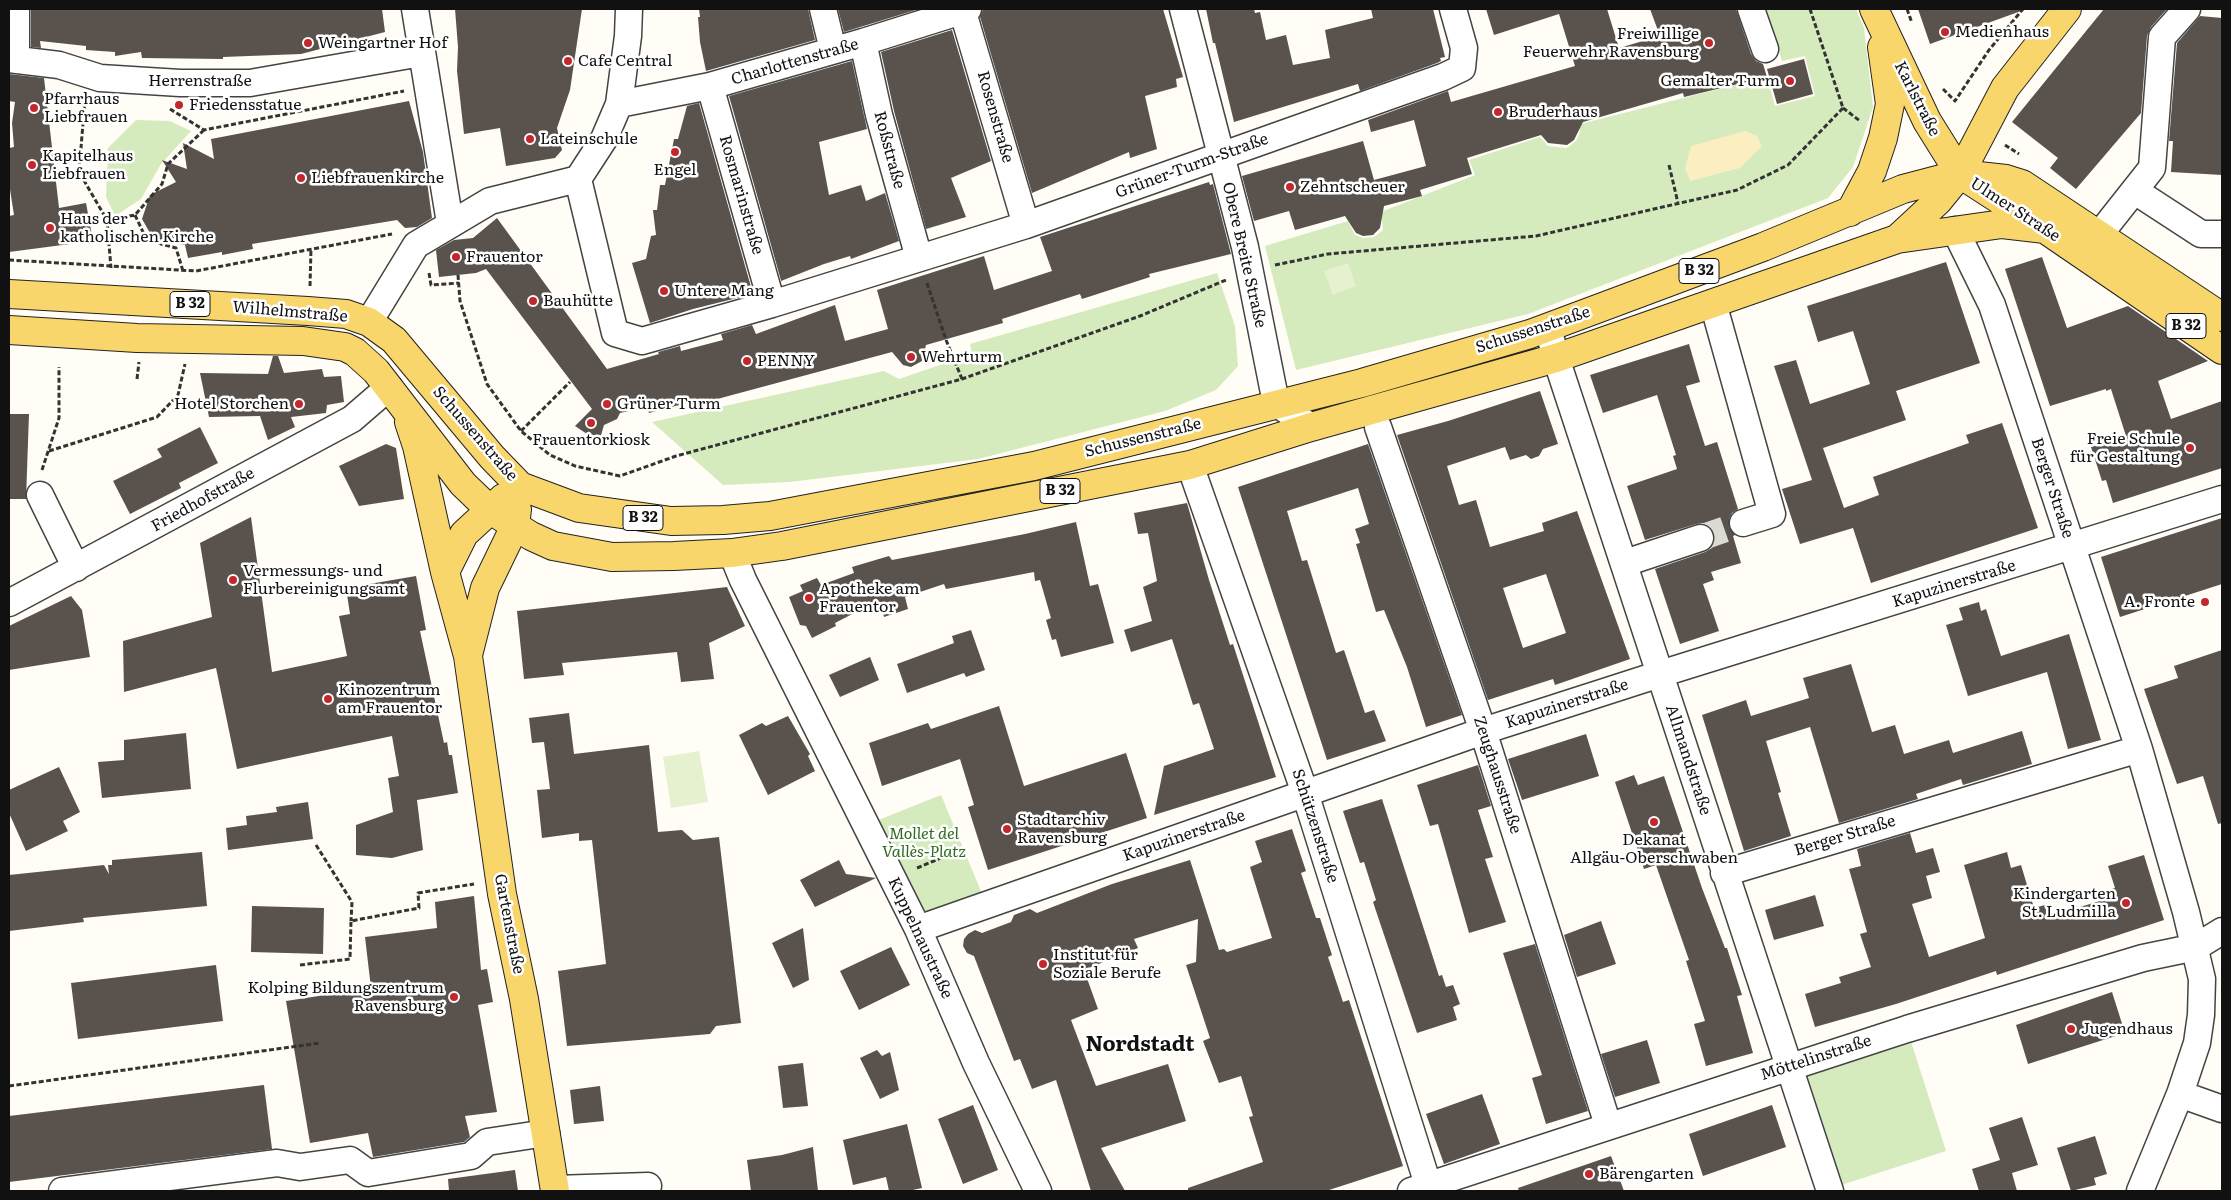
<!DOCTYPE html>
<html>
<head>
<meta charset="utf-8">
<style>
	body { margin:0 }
	#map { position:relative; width:2231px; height:1200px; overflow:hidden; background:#fffdf5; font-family:Literata,serif }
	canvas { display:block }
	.frame { position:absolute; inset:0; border:10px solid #111; pointer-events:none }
</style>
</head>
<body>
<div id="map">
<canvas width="2231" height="1200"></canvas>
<div class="frame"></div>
</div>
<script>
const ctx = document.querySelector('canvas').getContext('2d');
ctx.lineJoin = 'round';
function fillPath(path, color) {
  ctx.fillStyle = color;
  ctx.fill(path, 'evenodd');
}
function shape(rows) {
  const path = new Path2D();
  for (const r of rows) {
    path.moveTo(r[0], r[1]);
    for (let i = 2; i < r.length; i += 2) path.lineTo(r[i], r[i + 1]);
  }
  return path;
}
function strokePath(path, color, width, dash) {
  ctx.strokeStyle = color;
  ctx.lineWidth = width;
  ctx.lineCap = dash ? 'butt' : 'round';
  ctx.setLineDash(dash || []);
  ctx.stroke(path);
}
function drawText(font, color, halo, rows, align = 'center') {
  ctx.font = font + ' Literata,serif';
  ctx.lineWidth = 5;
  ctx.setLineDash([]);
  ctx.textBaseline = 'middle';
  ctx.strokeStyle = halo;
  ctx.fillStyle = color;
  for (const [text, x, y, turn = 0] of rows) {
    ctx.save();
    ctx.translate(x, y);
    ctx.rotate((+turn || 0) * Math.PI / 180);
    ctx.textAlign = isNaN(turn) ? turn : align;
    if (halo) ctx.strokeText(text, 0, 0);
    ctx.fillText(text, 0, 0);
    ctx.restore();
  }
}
fillPath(shape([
	[1766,9,1856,9,1864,28,1873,107,1853,167,1828,198,1528,314,1296,370,1265,246,1348,221,1355,235,1363,238,1374,237,1383,230,1381,212,1475,175,1469,160,1540,137,1548,146,1567,148,1576,141,1580,132,1580,124,1767,77,1775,106,1815,96,1805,56,1782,61],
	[136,120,170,121,191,131,161,164,141,199,115,216,106,197,108,148],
	[1217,273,1235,326,1238,366,1216,390,1165,411,978,459,790,482,723,485,652,422,884,371,899,379,972,354,970,344],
	[941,795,983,896,919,919,876,821],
	[1907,1029,1946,1151,1829,1189,1790,1067]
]), '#d5ebbd');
fillPath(shape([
	[1745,131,1757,136,1762,146,1740,168,1690,181,1685,168,1691,146]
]), '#fbeec1');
fillPath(shape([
	[1348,263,1356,286,1333,295,1324,271],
	[699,751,708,802,671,808,663,757]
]), '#e6f2cf');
fillPath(shape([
	[31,9,382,9,385,32,301,54,223,57,223,59,142,58,141,52,115,56,115,52,86,50,86,46,40,41,41,48,31,47],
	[455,9,582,9,570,90,557,128,562,150,555,158,506,166,500,128,464,134,457,71,458,47],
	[699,9,808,9,815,40,706,71,700,42,698,17,700,17],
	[838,9,919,9,844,32],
	[983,9,1163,9,1183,77,1176,79,1177,87,1145,96,1157,149,1130,158,1129,152,1032,193,980,17],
	[1206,9,1254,9,1255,13,1260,12,1266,40,1286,35,1293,65,1330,58,1325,30,1373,18,1371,9,1433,9,1445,57,1440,58,1441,61,1437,63,1360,91,1358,84,1234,122,1215,43,1213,43],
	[1486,9,1607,9,1619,48,1660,36,1650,9,1736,9,1751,54,1756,61,1763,64,1767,77,1684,97,1683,93,1583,122,1574,140,1567,145,1548,143,1541,135,1467,158,1472,174,1420,190,1422,196,1384,206,1380,228,1373,235,1363,236,1356,233,1345,216,1295,230,1289,211,1254,221,1242,176,1363,141,1374,180,1426,166,1414,120,1371,132,1368,120,1448,91,1451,102,1575,66,1559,14,1494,35],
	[1918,9,2021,9,2021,11,1930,44],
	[2104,9,2167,9,2151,27,2147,36,2141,113,2076,189,2050,168,2058,158,2012,122],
	[2200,16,2222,18,2222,175,2171,172,2173,141,2169,141,2177,43],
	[952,30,991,161,951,178,966,217,926,229,894,111,881,52],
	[1804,59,1813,94,1777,104,1767,69],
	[852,61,867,129,819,142,829,195,861,185,866,201,885,193,899,241,851,259,850,256,824,264,781,281,782,284,729,96],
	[9,74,44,78,59,208,86,203,93,241,9,252,9,216,14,215,9,183,9,148,14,147,12,123,15,102,9,101],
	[409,101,423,152,432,218,417,227,405,228,397,220,252,244,253,249,222,255,222,252,188,258,185,245,154,240,142,219,150,195,176,182,162,160,187,169,183,143,214,159,211,139],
	[699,103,753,294,693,309,650,323,632,263,646,259,651,236,656,235,653,210,657,210,660,185,665,185,674,139,678,139,687,106],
	[1209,182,1210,185,1213,184,1231,254,1149,274,1150,277,1082,299,1080,294,1002,319,1003,323,926,345,922,361,911,367,903,365,892,352,695,405,694,401,649,413,647,407,620,413,617,419,604,425,599,442,575,426,592,409,486,269,476,273,439,277,436,250,454,240,473,238,497,218,607,369,659,354,658,352,680,346,681,351,723,340,721,334,752,325,756,334,835,305,845,341,888,329,877,290,984,256,994,290,1052,271,1040,237],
	[2042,257,2067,328,2128,306,2208,361,2158,381,2171,419,2222,401,2222,468,2113,503,2106,480,2102,481,2091,447,2126,436,2111,389,2106,391,2106,389,2050,406,2005,269],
	[1946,262,1980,363,1896,391,1906,420,1823,448,1844,508,1879,495,1873,477,1969,443,1966,435,2002,423,2038,528,1871,583,1853,528,1800,544,1782,489,1812,480,1774,366,1796,360,1810,404,1870,384,1853,331,1818,342,1807,306],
	[1689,344,1700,382,1686,386,1705,446,1717,442,1738,509,1732,513,1729,519,1729,527,1735,535,1733,536,1741,563,1711,572,1714,580,1703,584,1719,631,1680,644,1655,569,1705,552,1712,548,1715,541,1714,534,1710,526,1703,523,1696,524,1645,540,1627,486,1677,469,1673,456,1676,455,1657,395,1603,413,1590,375],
	[273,356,278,356,284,373,322,369,324,377,341,376,344,402,327,405,326,413,291,417,295,427,268,440,260,416,209,417,200,373,268,374],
	[1540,391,1558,444,1543,449,1539,456,1531,459,1526,455,1510,460,1505,447,1447,466,1459,505,1476,500,1490,547,1544,531,1542,523,1577,511,1630,659,1555,685,1553,679,1488,700,1397,435,1448,421],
	[1546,574,1566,633,1523,648,1503,588],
	[9,414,29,414,26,499,9,499],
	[200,427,218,463,179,483,181,488,130,514,113,481,162,457,157,449],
	[386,444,396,448,404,499,359,506,339,466],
	[1368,444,1462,715,1426,727,1407,667,1384,610,1376,612,1356,544,1360,543,1355,529,1369,524,1358,488,1287,511,1302,561,1307,560,1336,653,1344,650,1365,713,1374,710,1386,741,1327,760,1238,487],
	[1187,503,1209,580,1230,645,1233,644,1276,777,1154,815,1164,766,1214,749,1199,703,1193,705,1172,639,1131,652,1124,630,1152,621,1143,587,1157,581,1148,533,1138,534,1134,513],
	[251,517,272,672,347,656,339,616,350,614,346,588,416,576,426,630,420,631,444,743,447,742,449,755,452,755,458,793,417,800,423,850,392,858,356,855,356,825,393,812,388,778,399,776,392,736,237,769,216,668,124,692,123,641,212,617,200,543],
	[2222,518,2222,584,2120,617,2101,557],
	[1076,522,1090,586,1098,584,1114,643,1061,657,1056,639,1052,640,1046,620,1051,618,1040,580,1035,581,1034,572,946,589,944,584,905,597,908,609,884,617,881,605,860,610,835,623,836,626,812,638,806,626,800,625,789,597,803,591,800,585,817,578,821,585,854,573,852,567,889,556,892,560,1025,534],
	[727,587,745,626,709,643,714,679,681,682,677,652,562,663,564,675,524,679,517,611],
	[71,596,82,610,90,657,9,670,9,626],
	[1979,602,1981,611,1986,609,2001,656,2069,634,2101,740,2068,749,2047,672,1968,696,1946,625,1963,620,1959,608],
	[971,630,985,670,966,677,964,673,907,693,897,664,954,643,952,636],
	[2222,650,2222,823,2218,824,2203,776,2177,784,2144,689,2178,678,2174,666],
	[870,657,879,680,840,697,829,675],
	[1851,664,1872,732,1895,725,1904,754,1949,740,1953,753,2022,731,2032,764,1963,785,1961,779,1916,794,1918,799,1839,823,1810,727,1766,741,1781,792,1778,793,1791,836,1744,851,1702,715,1746,700,1751,716,1809,698,1803,678],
	[999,706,1024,786,1126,753,1147,818,988,870,968,807,974,805,960,759,882,786,869,743,928,723,931,729],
	[569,713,574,754,649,745,658,832,682,830,693,840,719,837,741,1023,716,1026,710,1034,567,1046,558,971,606,964,592,840,579,841,579,833,542,838,537,790,550,789,544,742,532,743,529,718],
	[788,716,810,754,808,756,815,771,768,795,739,735,762,723,766,726],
	[186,733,191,789,102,798,98,762,124,760,124,740],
	[1586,734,1599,776,1522,800,1508,759],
	[1478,765,1491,806,1478,810,1493,857,1485,859,1506,922,1469,933,1438,824,1430,826,1417,785],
	[59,767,80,812,63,821,68,831,26,851,9,813,9,790],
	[1634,775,1638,785,1664,776,1702,888,1725,948,1727,948,1742,995,1737,996,1753,1053,1706,1066,1694,1024,1705,1021,1686,961,1689,960,1656,865,1644,869,1615,782],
	[1382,799,1439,976,1442,975,1446,987,1453,985,1460,1004,1453,1007,1457,1020,1417,1033,1373,902,1376,900,1364,862,1360,863,1343,811],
	[308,802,313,839,228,850,226,828,247,825,246,816,277,812,276,807],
	[1292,829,1306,871,1301,873,1316,918,1320,918,1332,955,1328,957,1343,1002,1349,1000,1403,1166,1326,1191,1188,1191,1188,1188,1263,1162,1249,1117,1253,1116,1241,1076,1219,1083,1203,1041,1210,1038,1186,965,1196,962,1198,919,1134,939,1138,948,1084,970,1098,1009,1071,1020,1096,1086,1168,1064,1186,1121,1101,1148,1125,1191,1091,1191,1056,1080,1032,1089,1020,1059,1014,1061,974,956,967,953,963,946,964,939,968,934,975,930,982,933,1011,922,1014,915,1030,909,1037,913,1112,884,1190,860,1219,950,1224,949,1227,952,1272,938,1250,867,1262,862,1255,841],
	[1910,833,1916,853,1933,848,1940,872,1926,876,1932,898,1912,904,1929,957,1985,938,1964,865,2007,852,2011,868,2021,865,2034,908,2045,905,2049,916,2107,899,2105,891,2115,888,2108,866,2144,855,2164,920,1997,975,1996,971,1896,1004,1815,1027,1805,994,1841,983,1839,977,1871,967,1860,934,1867,932,1849,869,1861,866,1857,849],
	[202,852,207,906,83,918,84,922,9,931,9,875,104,865,109,874,108,865,112,865,112,860],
	[839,860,846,874,876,878,815,907,800,880],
	[1815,895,1824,926,1774,940,1765,910],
	[474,896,481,970,487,969,493,1002,478,1005,497,1112,465,1116,470,1137,464,1142,373,1157,368,1133,310,1143,286,1001,371,988,365,937,437,928,435,902],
	[252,906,324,908,323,954,251,952],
	[1601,921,1616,964,1577,977,1564,935],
	[803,928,809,980,793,988,772,943],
	[1535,944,1588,1111,1546,1124,1532,1078,1542,1075,1503,953],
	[891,947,910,985,859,1010,840,971],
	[216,965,223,1021,78,1039,71,983],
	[2112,992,2125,1033,2028,1064,2016,1025],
	[1647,1040,1660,1083,1615,1097,1601,1054],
	[877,1050,882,1056,890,1052,899,1090,880,1099,860,1058],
	[803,1063,808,1106,783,1108,778,1066],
	[264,1085,272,1149,9,1182,9,1116],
	[600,1086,604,1121,574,1124,570,1090],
	[1482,1094,1500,1144,1444,1164,1426,1114],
	[973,1105,998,1170,963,1184,938,1119],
	[1772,1105,1786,1147,1703,1176,1689,1134],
	[2022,1117,2038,1165,2012,1173,2017,1191,1979,1191,1972,1169,2000,1160,1989,1128],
	[907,1124,922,1188,908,1191,889,1191,886,1177,853,1185,843,1140],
	[2095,1136,2107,1174,2094,1178,2096,1185,2071,1191,2057,1148],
	[813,1147,818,1191,751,1191,747,1160,782,1155],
	[1611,1156,1624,1191,1519,1191,1518,1188],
	[515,1170,518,1191,449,1191,448,1179]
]), '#5a524d');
strokePath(shape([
	[1700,538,1743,523]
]), '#dbdad3', 26, [26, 13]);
const minor = shape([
	[16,9,16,60],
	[415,9,450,223],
	[823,9,833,50],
	[962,9,1026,225],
	[1183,9,1245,247,1276,403,1311,427],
	[1751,9,1765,49],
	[863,42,879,115,919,258],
	[9,59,59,65,100,78,180,83,250,83,421,53],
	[710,86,772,304],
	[619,104,710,86,863,42,968,9],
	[578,179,615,333,642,341,772,304,1026,225,1443,77,1462,68,1464,48,1453,9],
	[2135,191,2201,234,2222,234],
	[1955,230,1992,305,2139,749,2186,912,2202,979,2201,1015,2197,1043,2180,1094,2140,1191],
	[2099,235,2152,168,2162,37,2187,9],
	[1713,303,1772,514,1743,523],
	[369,322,416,245,490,201,578,179,604,139,619,104,628,36,629,9],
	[1548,328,1556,358,1830,1191],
	[1378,427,1483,731,1608,1125],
	[1190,465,1305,793,1430,1191],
	[40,495,76,568],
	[732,553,743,580,918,929,976,1063,1038,1191],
	[1625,563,1700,538],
	[9,603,352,419,389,387],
	[1724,873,2139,749],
	[918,929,1483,731,1660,674,2222,499],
	[2180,1094,2222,1109],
	[555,1189,648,1186],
	[62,1191,277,1163,300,1167,350,1160,368,1173,471,1156,487,1142,546,1133],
	[1411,1191,1907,1029,2143,958,2196,947,2222,931]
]);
const major = shape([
	[1874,9,1927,121,1960,174,2045,229,2222,350],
	[1850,212,1872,171,1883,138,1890,104,1882,47],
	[1897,239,1938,201,1960,174,2005,88,2067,9],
	[9,294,308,311,346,314,369,322,394,340,492,457,520,486,579,508,671,521,723,520,770,516,1034,466,1362,383,1530,334,1763,247,1903,189,1960,174,2006,179,2022,184,2222,317],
	[9,330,137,338,303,341,345,347,355,352,376,371,463,484,489,509,531,536,553,546,612,557,674,556,732,553,782,546,1190,465,1311,427,1556,358,1897,239,2002,224,2045,229],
	[409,422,417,446,445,572,468,656,502,894,524,999,555,1191],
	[445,572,464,534,503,498],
	[468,655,485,588,515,526,517,509]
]);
strokePath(minor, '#444', 29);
strokePath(major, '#222', 30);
strokePath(shape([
	[1810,9,1843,108],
	[1907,9,1912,23],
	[1943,89,1955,101,1989,50,2023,9],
	[85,99,79,172,107,220,111,268],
	[1843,108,1860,121],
	[170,109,204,130,404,91],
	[2005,145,2019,154],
	[1669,165,1678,203],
	[135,215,144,234,161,244,176,248,183,271],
	[107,220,135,215,162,184,168,164,204,130],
	[9,260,196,271,392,234],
	[1275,265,1328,254,1536,236,1737,190,1788,165,1843,108],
	[429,273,431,285,459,283],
	[458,275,460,301,487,384,521,431,550,455,575,466,620,476,676,456,962,379,1140,316,1226,280],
	[927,283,946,340,962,379],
	[310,286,311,249],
	[137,379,139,362],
	[521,431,570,382],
	[49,451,157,417,178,395,185,364],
	[42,470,59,418,59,367],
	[316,845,352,902,351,921],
	[917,868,965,848],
	[300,965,350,959,351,921,419,908,418,893,474,884],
	[9,1086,320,1043]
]), '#333', 3, [5, 2.5]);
strokePath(minor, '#fff', 26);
strokePath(major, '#f9d66b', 28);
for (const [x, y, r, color] of [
	[1945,32,5,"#c4262e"],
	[308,43,5,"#c4262e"],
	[1709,43,5,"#c4262e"],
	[568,61,5,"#c4262e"],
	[1790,81,5,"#c4262e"],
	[179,105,5,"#c4262e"],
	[34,108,5,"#c4262e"],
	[1498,112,5,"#c4262e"],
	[530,139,5,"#c4262e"],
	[675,152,5,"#c4262e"],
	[32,165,5,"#c4262e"],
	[301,178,5,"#c4262e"],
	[1290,187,5,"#c4262e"],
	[50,228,5,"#c4262e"],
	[456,257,5,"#c4262e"],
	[664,291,5,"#c4262e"],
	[533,301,5,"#c4262e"],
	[911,357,5,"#c4262e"],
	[747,361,5,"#c4262e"],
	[299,404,5,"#c4262e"],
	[607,404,5,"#c4262e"],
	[591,423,5,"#c4262e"],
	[2190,448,5,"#c4262e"],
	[233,580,5,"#c4262e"],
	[809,598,5,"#c4262e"],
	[2205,602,5,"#c4262e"],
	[328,699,5,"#c4262e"],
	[1654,822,5,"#c4262e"],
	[1007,829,5,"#c4262e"],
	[2126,903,5,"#c4262e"],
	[1043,964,5,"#c4262e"],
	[454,997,5,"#c4262e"],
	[2071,1029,5,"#c4262e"],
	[1589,1174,5,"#c4262e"]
]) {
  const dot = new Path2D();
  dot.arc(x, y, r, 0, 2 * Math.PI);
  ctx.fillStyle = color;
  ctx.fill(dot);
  strokePath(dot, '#fff', 2);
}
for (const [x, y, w] of [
	[1699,271,40],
	[190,304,40],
	[2186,326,40],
	[1060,491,40],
	[643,518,40]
]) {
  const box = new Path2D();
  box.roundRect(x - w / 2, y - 12.5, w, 25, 4);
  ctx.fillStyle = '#fff';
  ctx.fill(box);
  strokePath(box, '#111', 1);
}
drawText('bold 15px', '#111', null, [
	["B 32",1699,271],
	["B 32",190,304],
	["B 32",2186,326],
	["B 32",1060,491],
	["B 32",643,518]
]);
drawText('16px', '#111', '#fff', [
	["Medienhaus",1955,32],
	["Freiwillige",1699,34,"right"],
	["Feuerwehr Ravensburg",1699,52,"right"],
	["Weingartner Hof",318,43],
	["Cafe Central",578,61],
	["Gemalter Turm",1780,81,"right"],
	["Pfarrhaus",44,99],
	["Liebfrauen",44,117],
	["Friedensstatue",189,105],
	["Bruderhaus",1508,112],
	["Lateinschule",540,139],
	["Kapitelhaus",42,156],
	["Liebfrauen",42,174],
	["Engel",675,170,"center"],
	["Liebfrauenkirche",311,178],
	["Zehntscheuer",1300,187],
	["Haus der",60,219],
	["katholischen Kirche",60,237],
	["Frauentor",466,257],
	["Untere Mang",674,291],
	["Bauhütte",543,301],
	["Wehrturm",921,357],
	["PENNY",757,361],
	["Hotel Storchen",289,404,"right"],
	["Grüner Turm",617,404],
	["Freie Schule",2180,439,"right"],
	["für Gestaltung",2180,457,"right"],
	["Frauentorkiosk",591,440,"center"],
	["Vermessungs- und",243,571],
	["Flurbereinigungsamt",243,589],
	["Apotheke am",819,589],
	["Frauentor",819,607],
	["A. Fronte",2195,602,"right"],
	["Kinozentrum",338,690],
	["am Frauentor",338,708],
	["Stadtarchiv",1017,820],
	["Ravensburg",1017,838],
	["Dekanat",1654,840,"center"],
	["Allgäu-Oberschwaben",1654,858,"center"],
	["Kindergarten",2116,894,"right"],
	["St. Ludmilla",2116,912,"right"],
	["Institut für",1053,955],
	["Soziale Berufe",1053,973],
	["Kolping Bildungszentrum",444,988,"right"],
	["Ravensburg",444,1006,"right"],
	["Jugendhaus",2081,1029],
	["Bärengarten",1599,1174]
], 'left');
drawText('16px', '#111', '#fff', [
	["Charlottenstraße",795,62,-16],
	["Herrenstraße",200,81],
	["Karlstraße",1917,99,63],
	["Rosenstraße",995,117,74],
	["Roßstraße",889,150,75],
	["Grüner-Turm-Straße",1192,166,-20],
	["Rosmarinstraße",741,195,74],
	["Ulmer Straße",2015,210,33],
	["Obere Breite Straße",1244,255,77],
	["Wilhelmstraße",290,312,5],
	["Schussenstraße",1533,330,-18],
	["Schussenstraße",475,434,49],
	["Schussenstraße",1143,438,-14],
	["Berger Straße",2052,488,72],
	["Friedhofstraße",203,500,-29],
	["Kapuzinerstraße",1954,584,-17],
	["Kapuzinerstraße",1567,704,-18],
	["Allmandstraße",1688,760,72],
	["Zeughausstraße",1497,775,72],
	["Schützenstraße",1315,826,72],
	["Kapuzinerstraße",1184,836,-19],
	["Berger Straße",1845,836,-17],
	["Gartenstraße",509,924,79],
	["Kuppelnaustraße",920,938,65],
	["Möttelinstraße",1816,1058,-18]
]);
drawText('italic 16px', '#2f6b1f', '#fff', [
	["Mollet del",924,834],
	["Vallès-Platz",924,852]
]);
drawText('bold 21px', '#111', '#fff', [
	["Nordstadt",1140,1045]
]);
</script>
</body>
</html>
